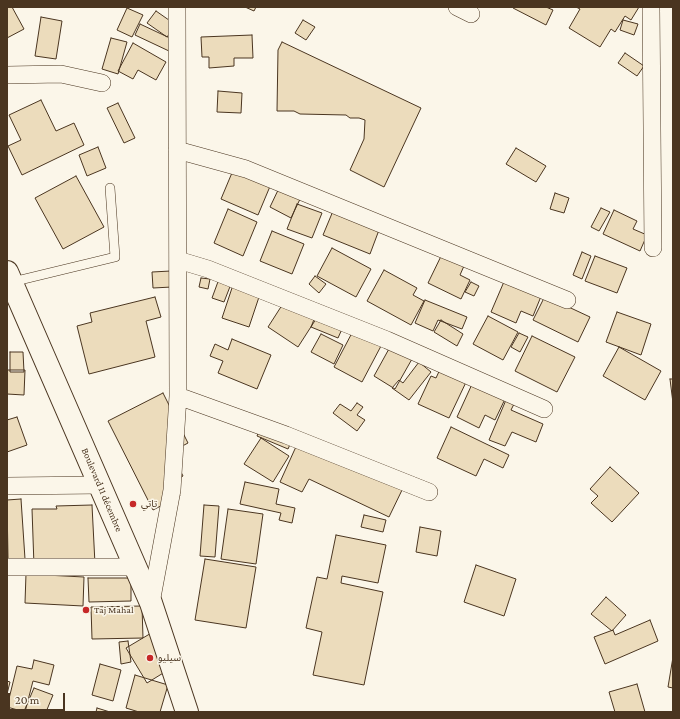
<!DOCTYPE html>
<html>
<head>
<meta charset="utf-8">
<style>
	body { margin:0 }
	#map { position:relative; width:680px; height:719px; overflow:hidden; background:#fbf6e9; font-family:"Crimson Pro",serif }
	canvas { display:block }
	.frame { position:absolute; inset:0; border:8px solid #4a3520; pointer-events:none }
	.scale { position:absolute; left:8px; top:693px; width:57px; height:18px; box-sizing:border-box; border:2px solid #4a3520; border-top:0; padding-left:5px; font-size:12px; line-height:14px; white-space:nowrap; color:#4a3520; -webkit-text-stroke:3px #fbf6e9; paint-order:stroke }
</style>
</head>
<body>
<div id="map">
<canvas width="680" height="719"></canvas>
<div class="frame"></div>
<div class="scale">20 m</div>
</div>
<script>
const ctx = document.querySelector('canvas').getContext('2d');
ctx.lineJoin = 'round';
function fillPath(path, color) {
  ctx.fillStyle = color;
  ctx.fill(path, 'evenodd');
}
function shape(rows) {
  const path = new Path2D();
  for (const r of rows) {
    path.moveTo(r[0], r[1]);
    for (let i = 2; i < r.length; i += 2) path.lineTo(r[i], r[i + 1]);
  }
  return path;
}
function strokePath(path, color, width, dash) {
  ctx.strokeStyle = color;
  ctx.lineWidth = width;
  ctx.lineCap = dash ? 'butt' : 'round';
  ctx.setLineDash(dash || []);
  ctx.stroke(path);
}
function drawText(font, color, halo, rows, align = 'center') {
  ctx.font = font + ' "Crimson Pro","Noto Sans Arabic",serif';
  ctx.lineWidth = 3;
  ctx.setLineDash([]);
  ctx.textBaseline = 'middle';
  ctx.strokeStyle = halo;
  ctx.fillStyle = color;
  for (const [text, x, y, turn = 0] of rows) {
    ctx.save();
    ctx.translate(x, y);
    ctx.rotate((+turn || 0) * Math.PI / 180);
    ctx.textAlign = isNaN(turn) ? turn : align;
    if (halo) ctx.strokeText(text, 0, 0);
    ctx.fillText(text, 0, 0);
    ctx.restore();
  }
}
const building = shape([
	[7,7,12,7,24,29,7,38,7,7],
	[245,7,256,7,254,11,245,7],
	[514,7,546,7,553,10,546,25,513,8,514,7],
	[576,7,639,7,631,20,625,16,615,32,611,29,600,47,569,28,580,9,576,7],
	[127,8,143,15,132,37,117,30,127,8],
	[156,11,176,25,167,37,147,23,156,11],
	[41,17,62,21,56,59,35,56,41,17],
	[303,20,315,27,306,40,295,33,303,20],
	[623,20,638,24,634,35,620,30,623,20],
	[140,24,174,40,169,51,135,35,140,24],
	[252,35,253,58,234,58,234,66,209,68,209,57,202,57,201,37,252,35],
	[111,38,127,42,118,74,102,69,111,38],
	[282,42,421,108,384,187,350,170,364,139,365,120,359,118,350,118,346,115,300,114,294,111,277,111,278,50,282,42],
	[133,43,166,62,156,80,138,70,133,79,118,71,133,43],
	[625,53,644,66,637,76,618,63,625,53],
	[218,91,242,93,241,113,217,112,218,91],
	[41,100,56,131,74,123,84,145,22,175,8,146,21,140,9,115,41,100],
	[118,103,135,138,124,143,107,108,118,103],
	[98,147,106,168,87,176,79,155,98,147],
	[516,148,546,166,536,182,506,164,516,148],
	[234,168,271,184,258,215,221,199,234,168],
	[76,176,104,227,63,249,35,198,76,176],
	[280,186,301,197,291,218,270,207,280,186],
	[555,193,569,198,564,213,550,209,555,193],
	[297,204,322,213,312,238,287,229,297,204],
	[601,208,610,212,599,231,591,227,601,208],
	[228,209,257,222,243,256,214,243,228,209],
	[614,210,637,221,633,229,647,235,640,251,603,234,614,210],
	[333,211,379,230,370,254,323,235,333,211],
	[272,231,304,244,292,274,260,261,272,231],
	[332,248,371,269,356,297,317,276,332,248],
	[445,248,467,259,460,275,470,280,461,299,428,283,445,248],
	[582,252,591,256,582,279,573,275,582,252],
	[595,256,627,268,617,293,585,281,595,256],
	[384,270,417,288,413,295,424,301,411,325,367,301,384,270],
	[171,271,172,287,153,288,152,272,171,271],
	[315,276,326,284,319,293,309,284,315,276],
	[506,277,542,294,533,316,521,311,516,323,491,312,506,277],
	[201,278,210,279,208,289,199,287,201,278],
	[219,279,231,284,224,302,212,298,219,279],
	[471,282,479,286,474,296,465,292,471,282],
	[233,285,260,294,249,327,222,318,233,285],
	[545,296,590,317,578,342,533,320,545,296],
	[155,297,161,317,146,321,155,357,89,374,77,326,92,322,90,313,155,297],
	[286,299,316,319,298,347,268,327,286,299],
	[425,300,467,317,462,329,438,320,433,331,415,323,425,300],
	[617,312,651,324,641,355,606,342,617,312],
	[488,316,518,332,503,360,473,344,488,316],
	[315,317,342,329,338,338,311,327,315,317],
	[441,320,463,334,457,346,434,332,441,320],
	[353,331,381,346,362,382,334,367,353,331],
	[519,333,528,337,520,352,511,347,519,333],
	[321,334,343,345,334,364,311,352,321,334],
	[532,336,575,357,557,392,515,371,532,336],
	[232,339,271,355,257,389,218,373,223,361,210,356,215,344,228,350,232,339],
	[390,347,412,359,395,389,374,376,390,347],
	[619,347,661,371,645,400,603,376,619,347],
	[10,352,23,352,24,372,10,372,10,352],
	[419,362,431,372,409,400,392,388,399,380,403,383,419,362],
	[442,365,468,378,449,418,418,404,431,376,436,378,442,365],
	[7,370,25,370,24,395,7,394,7,370],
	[670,379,673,379,673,403,670,379],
	[473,382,506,397,495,420,485,415,479,428,457,417,473,382],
	[163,393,188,443,171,452,183,476,173,482,180,496,153,510,108,421,163,393],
	[506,400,514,404,511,410,543,424,536,442,512,432,505,446,489,440,506,400],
	[357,403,363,407,357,415,365,420,357,431,333,413,340,404,351,411,357,403],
	[17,417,27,445,7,452,7,420,17,417],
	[261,426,292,440,288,449,257,436,261,426],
	[451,427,509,455,503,468,484,459,476,476,437,458,451,427],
	[261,438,289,456,273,482,244,464,261,438],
	[299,440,403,488,389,517,309,479,302,492,280,482,299,440],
	[610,467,639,493,612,522,591,503,598,496,590,489,610,467],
	[245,482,279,489,276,504,295,508,292,523,279,520,281,513,240,504,245,482],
	[21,499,25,559,8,560,7,500,21,499],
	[92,505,95,564,34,566,32,509,57,509,56,506,92,505],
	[204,505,219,506,215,557,200,556,204,505],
	[228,509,263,514,256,564,221,559,228,509],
	[364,515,386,520,383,532,361,527,364,515],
	[420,527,441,531,437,556,416,552,420,527],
	[336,535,386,545,378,583,342,576,341,583,383,592,364,685,313,675,322,632,306,628,317,577,327,579,336,535],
	[205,559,256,567,246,628,195,620,205,559],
	[476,565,516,579,504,616,464,602,476,565],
	[26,574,84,577,83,606,25,603,26,574],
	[88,578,131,578,131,601,89,602,88,578],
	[606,597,626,615,612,631,591,614,606,597],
	[142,606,143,638,92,639,91,607,142,606],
	[650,620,658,641,605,664,594,637,613,630,615,635,650,620],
	[153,632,173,667,147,683,126,648,153,632],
	[128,641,131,662,121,664,119,642,128,641],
	[673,657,673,688,668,687,673,657],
	[34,660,54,665,49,685,33,681,25,712,7,707,17,666,32,669,34,660],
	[100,664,121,670,113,701,92,695,100,664],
	[135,675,168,685,160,712,139,712,126,708,135,675],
	[7,681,10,682,7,694,7,681],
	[637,684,645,712,615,712,609,692,637,684],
	[34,688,53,695,46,712,32,712,25,709,34,688],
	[97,708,110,712,96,712,97,708]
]);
fillPath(building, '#ecdcbc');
strokePath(building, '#4a3520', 1);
const lane = shape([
	[12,282,115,257,110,188]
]);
const street = shape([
	[457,7,471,14],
	[651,7,653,248],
	[7,75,61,74,102,83],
	[177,150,246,169,567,300],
	[178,260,208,269,387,340,544,409],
	[178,396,286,435,429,492],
	[7,486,100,485],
	[7,567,135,567],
	[151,603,172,490,178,396,177,7]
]);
const primary = shape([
	[7,272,151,603,187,712]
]);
strokePath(lane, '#4a3520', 10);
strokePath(street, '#4a3520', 18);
strokePath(primary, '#4a3520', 24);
strokePath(lane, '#fbf6e9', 9);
strokePath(street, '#fbf6e9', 17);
strokePath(primary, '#fbf6e9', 22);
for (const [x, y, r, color] of [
	[133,504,4,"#c62828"],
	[86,610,4,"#c62828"],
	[150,658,4,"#c62828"]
]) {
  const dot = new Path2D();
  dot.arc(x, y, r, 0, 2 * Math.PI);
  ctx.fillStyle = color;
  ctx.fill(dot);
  strokePath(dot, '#fbf6e9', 1.5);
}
drawText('10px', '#4a3520', '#fbf6e9', [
	["Boulevard 11 décembre",102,490,67]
]);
drawText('10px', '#4a3520', '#fbf6e9', [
	["تاتي",141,504],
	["Taj Mahal",94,610],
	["سيليو",158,658]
], 'left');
</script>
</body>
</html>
